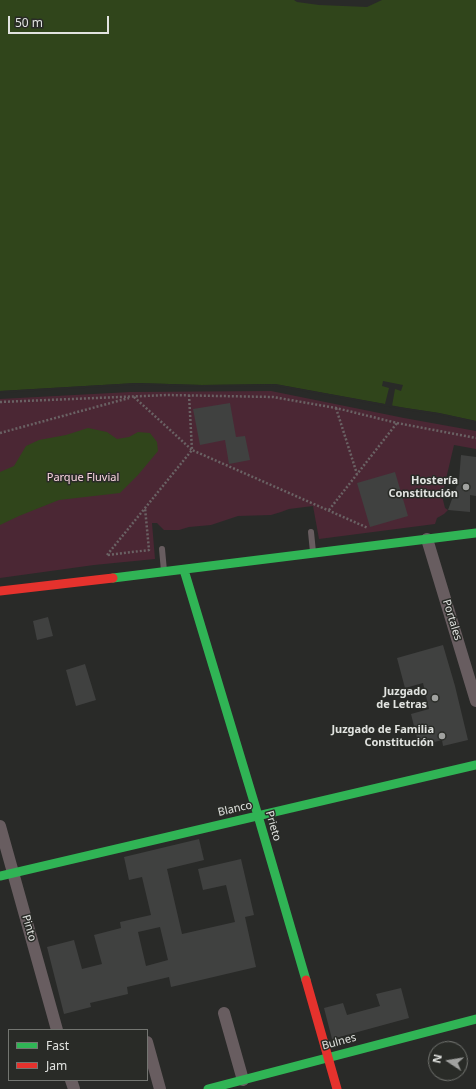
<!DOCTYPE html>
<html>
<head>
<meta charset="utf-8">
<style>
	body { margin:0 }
	#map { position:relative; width:476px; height:1089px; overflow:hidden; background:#292a28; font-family:"Noto Sans",sans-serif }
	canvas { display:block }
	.legend { position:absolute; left:8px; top:1029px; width:140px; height:52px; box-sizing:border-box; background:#292b27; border:1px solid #737571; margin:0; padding:5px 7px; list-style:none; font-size:12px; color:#e1e3e0 }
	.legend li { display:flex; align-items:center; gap:8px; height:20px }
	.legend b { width:20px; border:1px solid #737571 }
	.north { position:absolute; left:428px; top:1041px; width:40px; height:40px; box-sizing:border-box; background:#292b27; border:1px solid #737571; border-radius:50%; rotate:282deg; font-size:11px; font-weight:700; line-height:16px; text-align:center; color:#e1e3e0 }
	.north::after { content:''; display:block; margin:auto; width:14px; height:18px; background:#a1a2a0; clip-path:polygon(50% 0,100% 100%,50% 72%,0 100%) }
	.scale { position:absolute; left:8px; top:16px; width:101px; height:18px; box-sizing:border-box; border:2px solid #e1e3e0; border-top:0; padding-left:5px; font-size:12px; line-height:14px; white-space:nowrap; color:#e1e3e0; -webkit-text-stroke:3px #292b27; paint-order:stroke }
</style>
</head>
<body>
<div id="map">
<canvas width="476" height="1089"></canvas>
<ul class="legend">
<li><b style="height:5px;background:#30b455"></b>Fast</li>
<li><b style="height:5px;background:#e5322d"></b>Jam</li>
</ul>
<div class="north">N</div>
<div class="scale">50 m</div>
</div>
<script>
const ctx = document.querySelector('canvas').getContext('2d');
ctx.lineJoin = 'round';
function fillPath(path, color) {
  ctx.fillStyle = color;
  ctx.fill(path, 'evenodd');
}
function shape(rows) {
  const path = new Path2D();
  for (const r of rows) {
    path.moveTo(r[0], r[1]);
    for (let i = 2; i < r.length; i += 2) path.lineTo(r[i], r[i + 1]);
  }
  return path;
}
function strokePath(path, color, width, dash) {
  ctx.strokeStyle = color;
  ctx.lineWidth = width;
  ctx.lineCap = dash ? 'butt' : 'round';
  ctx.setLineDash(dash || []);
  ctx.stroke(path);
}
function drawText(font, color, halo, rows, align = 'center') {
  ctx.font = font + ' "Noto Sans",sans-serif';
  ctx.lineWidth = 3;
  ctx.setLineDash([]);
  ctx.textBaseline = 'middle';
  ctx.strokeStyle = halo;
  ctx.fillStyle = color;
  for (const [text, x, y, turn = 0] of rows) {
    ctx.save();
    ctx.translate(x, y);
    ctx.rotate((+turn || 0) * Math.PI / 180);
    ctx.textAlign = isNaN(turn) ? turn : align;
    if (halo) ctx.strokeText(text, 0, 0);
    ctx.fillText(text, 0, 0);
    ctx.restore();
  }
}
fillPath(shape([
	[271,391,404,418,476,431,476,449,454,445,442,496,445,508,448,510,444,514,437,518,435,524,319,539,313,506,289,509,281,512,271,515,238,516,211,525,189,527,179,530,164,530,157,523,152,523,155,559,94,565,0,578,0,399,130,392]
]), '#4b2734');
fillPath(shape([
	[0,0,294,0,297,2,319,5,367,7,382,0,476,0,476,421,439,413,406,408,275,384,202,385,136,383,0,391],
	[88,428,107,432,117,439,129,437,138,432,150,433,157,442,158,451,138,475,120,493,59,500,19,516,0,525,0,472,14,466,26,446,39,440,66,435]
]), '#30451b');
fillPath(shape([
	[383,381,403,385,401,391,395,389,392,406,439,413,476,421,476,423,439,415,406,410,275,386,201,387,136,385,0,393,0,391,136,383,202,385,275,384,385,404,389,388,382,386]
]), '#292a28');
fillPath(shape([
	[230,403,236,437,245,436,250,460,229,464,225,440,200,445,193,409],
	[461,455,476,457,476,496,470,495,470,512,448,510,459,480],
	[395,472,408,516,370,527,357,483],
	[48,617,53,636,37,640,33,621],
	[443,645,455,686,468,740,443,746,442,740,419,746,411,714,429,709,423,683,405,688,397,658],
	[85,664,96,700,76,706,66,670],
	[199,839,204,860,167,869,182,934,235,922,226,885,203,890,198,869,241,859,254,915,245,917,256,967,171,987,169,977,127,987,128,994,90,1003,91,1007,64,1014,47,947,74,940,82,969,102,964,94,935,121,928,120,922,151,915,142,877,129,880,124,857],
	[160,927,168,960,146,966,138,932],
	[401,988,409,1018,332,1039,324,1008,343,1003,347,1015,380,1006,376,994]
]), '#404140');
strokePath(shape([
	[189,395,192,450],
	[134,397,192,450],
	[0,402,167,395,273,397,336,408,397,423,476,438],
	[336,408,357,474],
	[0,433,129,398],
	[329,510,397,423],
	[107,555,192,450,368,528],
	[108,555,149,550,145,508]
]), '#6a6264', 2.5, [2, 2]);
strokePath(shape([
	[311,532,313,552],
	[162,549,164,571]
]), '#685d60', 6);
strokePath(shape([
	[427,539,476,701],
	[0,826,57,1030],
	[224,1013,243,1080],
	[147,1042,160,1089],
	[71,1080,74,1089]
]), '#685d60', 12);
strokePath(shape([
	[184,570,254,802,306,980],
	[113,578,476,533],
	[0,876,476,765],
	[208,1089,476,1019]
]), '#30b455', 9);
strokePath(shape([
	[0,591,113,578],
	[306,980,337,1089]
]), '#e5322d', 9);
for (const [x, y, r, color] of [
	[466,487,4,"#a1a2a0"],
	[435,698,4,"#a1a2a0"],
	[442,736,4,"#a1a2a0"]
]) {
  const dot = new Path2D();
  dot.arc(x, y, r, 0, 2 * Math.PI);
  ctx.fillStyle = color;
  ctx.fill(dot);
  strokePath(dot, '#292b27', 1.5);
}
drawText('11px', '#fad6e0', '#292b27', [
	["Parque Fluvial",83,478]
]);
drawText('bold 11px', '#e1e3e0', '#292b27', [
	["Hostería",458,481],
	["Constitución",458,494],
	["Juzgado",427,692],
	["de Letras",427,705],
	["Juzgado de Familia",434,730],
	["Constitución",434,743]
], 'right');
drawText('11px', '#e1e3e0', '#292b27', [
	["Portales",452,620,73],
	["Blanco",235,809,-13],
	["Prieto",273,826,74],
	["Pinto",29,928,74],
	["Bulnes",339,1042,-15]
]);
</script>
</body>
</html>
